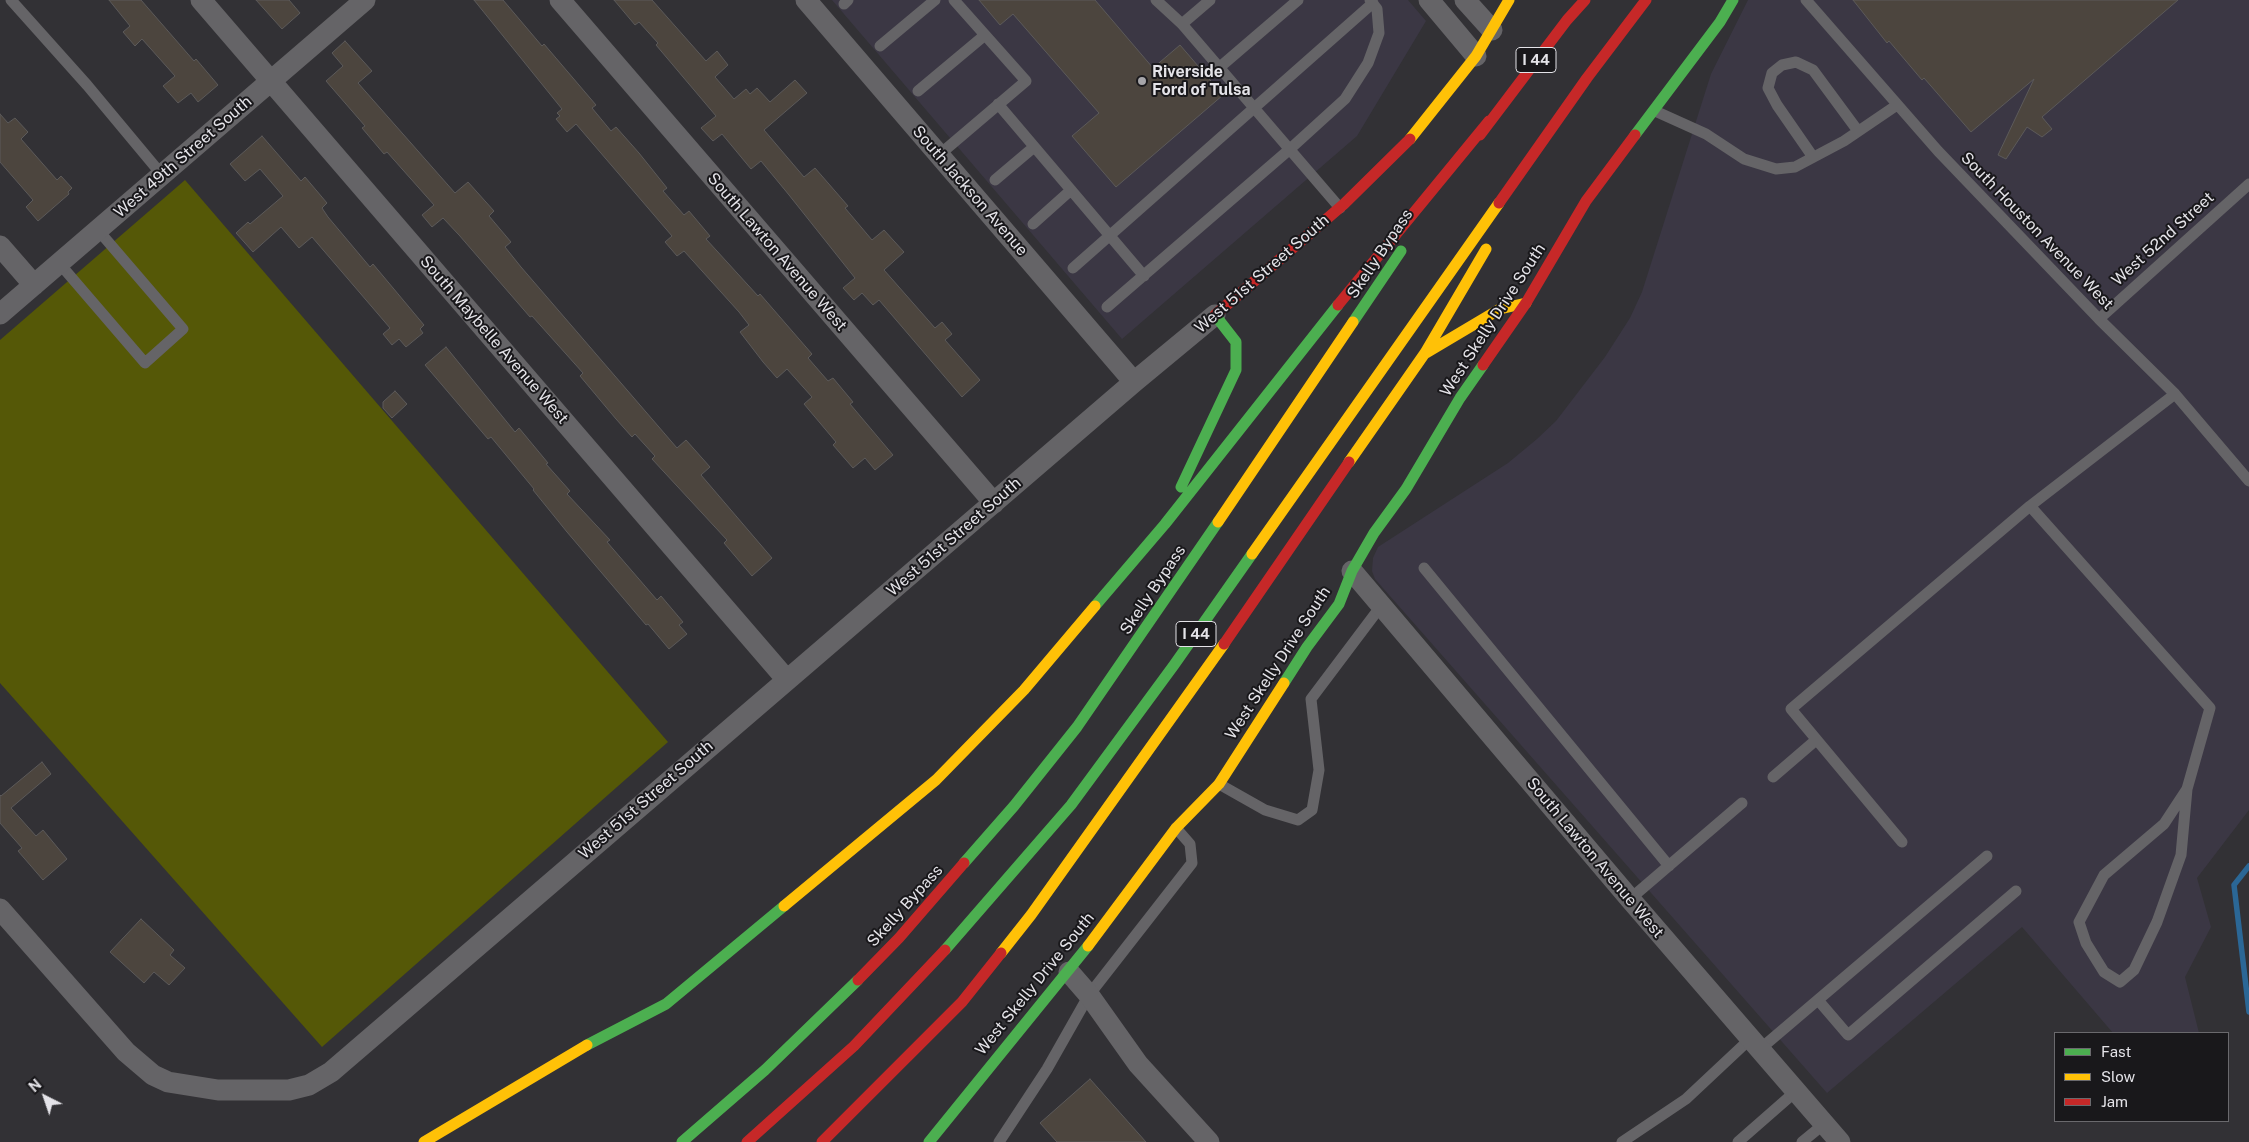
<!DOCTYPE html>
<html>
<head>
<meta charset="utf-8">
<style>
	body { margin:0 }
	#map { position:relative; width:2249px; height:1142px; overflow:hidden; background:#323135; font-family:"Public Sans",sans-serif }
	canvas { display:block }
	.legend { position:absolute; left:2054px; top:1032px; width:175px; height:90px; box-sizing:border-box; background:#19181b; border:1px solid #6a696d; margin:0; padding:6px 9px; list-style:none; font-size:15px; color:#e4e3e8 }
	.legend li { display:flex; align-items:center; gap:10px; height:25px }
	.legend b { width:25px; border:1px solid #6a696d }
	.north { position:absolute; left:20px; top:1072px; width:50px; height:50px; -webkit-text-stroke:4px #19181b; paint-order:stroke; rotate:319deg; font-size:14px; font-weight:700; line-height:20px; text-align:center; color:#e4e3e8 }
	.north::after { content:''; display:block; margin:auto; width:18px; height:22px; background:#e4e3e8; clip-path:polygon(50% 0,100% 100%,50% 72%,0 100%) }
</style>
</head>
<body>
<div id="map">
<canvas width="2249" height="1142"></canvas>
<ul class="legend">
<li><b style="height:6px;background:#4caf50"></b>Fast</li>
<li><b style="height:6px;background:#ffc107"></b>Slow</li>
<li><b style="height:6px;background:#c62828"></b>Jam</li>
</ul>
<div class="north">N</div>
</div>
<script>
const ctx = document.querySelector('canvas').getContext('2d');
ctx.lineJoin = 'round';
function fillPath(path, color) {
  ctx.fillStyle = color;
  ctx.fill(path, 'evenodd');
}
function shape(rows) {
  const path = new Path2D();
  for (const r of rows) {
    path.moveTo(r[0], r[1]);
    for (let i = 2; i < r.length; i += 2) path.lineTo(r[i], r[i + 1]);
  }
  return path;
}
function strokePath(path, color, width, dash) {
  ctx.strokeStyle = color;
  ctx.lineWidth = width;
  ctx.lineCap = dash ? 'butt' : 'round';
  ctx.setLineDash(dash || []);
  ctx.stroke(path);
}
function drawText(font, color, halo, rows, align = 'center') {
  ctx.font = font + ' "Public Sans",sans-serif';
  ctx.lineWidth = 4;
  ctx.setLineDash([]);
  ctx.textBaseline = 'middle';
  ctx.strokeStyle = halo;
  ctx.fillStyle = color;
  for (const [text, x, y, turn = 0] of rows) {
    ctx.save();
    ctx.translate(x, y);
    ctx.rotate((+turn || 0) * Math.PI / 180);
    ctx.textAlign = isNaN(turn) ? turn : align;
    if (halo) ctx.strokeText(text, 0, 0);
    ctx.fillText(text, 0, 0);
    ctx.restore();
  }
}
fillPath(shape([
	[832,0,1408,0,1426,21,1357,136,1122,339],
	[1748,0,2249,0,2249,810,2197,878,2211,927,2185,977,2199,1033,2113,1033,2022,927,1827,1093,1375,579,1372,571,1373,558,1378,547,1508,463,1537,439,1556,421,1605,357,1630,318,1642,292,1711,74]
]), '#3b3744');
fillPath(shape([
	[185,180,668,742,322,1047,0,683,0,340]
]), '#555807');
strokePath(shape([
	[2249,866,2234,885,2249,1012]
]), '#2b6796', 5.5);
const building = shape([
	[109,0,141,0,194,61,196,59,218,85,198,102,191,93,178,103,163,86,175,76,142,39,135,46,123,32,130,26,109,0],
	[256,0,289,0,300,13,282,29,256,0],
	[474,0,503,0,542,46,544,44,596,105,592,108,611,131,616,127,639,153,667,188,663,191,684,215,689,211,710,236,706,239,758,296,760,294,812,354,808,358,828,381,833,378,853,402,850,404,893,455,875,470,865,458,853,468,833,445,836,442,804,404,812,397,787,369,777,378,763,362,740,332,749,325,739,312,684,251,677,256,665,242,672,236,576,124,567,132,556,119,560,116,557,113,562,109,474,0],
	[614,0,652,0,706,61,717,51,728,65,715,77,734,99,746,89,750,94,757,88,770,102,795,80,807,93,764,130,804,177,815,168,848,206,845,208,872,240,884,230,904,252,884,270,935,328,942,322,952,334,945,340,980,380,962,397,879,300,873,305,862,293,854,300,843,288,855,278,789,195,761,161,751,169,722,134,713,141,701,128,716,116,656,45,658,43,639,22,635,25,614,0],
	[979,0,1095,0,1153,68,1180,45,1223,95,1116,187,1072,136,1099,113,1013,14,1000,25,979,0],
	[1853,0,2178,0,2042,117,2052,129,2042,137,2027,127,2006,159,1998,155,2034,79,1971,132,1924,78,1922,80,1889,41,1887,43,1853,0],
	[345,41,372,71,358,83,455,193,468,182,494,211,489,216,511,242,505,247,521,267,677,448,686,440,710,467,701,475,772,558,752,576,724,543,727,540,652,459,655,456,635,434,632,437,616,419,580,376,583,373,532,316,530,317,459,235,443,218,432,227,422,215,434,205,387,152,384,154,362,128,365,126,326,81,343,66,332,53,345,41],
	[0,114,8,123,15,118,28,132,21,139,57,180,61,176,72,188,68,192,69,194,38,221,26,207,33,200,0,162,0,114],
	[262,136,301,181,305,177,327,203,322,208,328,217,370,267,373,264,424,325,420,329,423,333,406,347,399,339,392,345,383,334,390,328,312,237,299,248,281,227,253,252,236,233,248,222,250,224,283,196,260,169,245,181,230,164,262,136],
	[446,347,515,432,519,428,548,463,546,464,570,491,567,494,610,540,607,542,657,600,661,596,683,622,679,625,687,634,669,649,648,624,646,625,567,532,533,490,534,489,491,437,488,439,425,365,446,347],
	[395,391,407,404,392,418,383,408,383,402,395,391],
	[42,762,51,774,11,808,36,836,43,830,67,859,43,880,18,851,22,848,0,823,0,795,1,796,42,762],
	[141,919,174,950,170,955,185,968,169,985,154,972,144,983,110,952,141,919],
	[1090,1079,1146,1142,1057,1142,1040,1123,1090,1079]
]);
fillPath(building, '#4c453e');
strokePath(building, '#5c5a5a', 1);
strokePath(shape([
	[11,0,87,85,162,175],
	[1156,0,1182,24,1340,208],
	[1806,0,1938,151,2099,319,2175,394,2249,481],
	[844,4,848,0],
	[1182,24,1210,0],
	[880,46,935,0],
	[1220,67,1298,0],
	[918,91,985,35],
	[998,104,1144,276],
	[1655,111,1706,134,1744,159,1776,169,1795,167,1844,141,1897,105],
	[939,155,1026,81,954,0],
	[1813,157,1777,105,1768,88,1772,73,1782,65,1796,62,1813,70,1858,131],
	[995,180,1034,147],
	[1033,224,1071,190],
	[59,263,145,363,183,329,98,230],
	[1073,268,1373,3],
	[1107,307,1290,149,1345,99,1368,63,1379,33,1377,9,1370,0],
	[2099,319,2249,184],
	[2030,506,2210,708,2187,789,2164,824,2104,875,2079,922,2086,943,2104,972,2120,982,2134,970,2157,922,2181,855,2187,789],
	[1424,568,1669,866],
	[1773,777,1816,740],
	[1219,784,1265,810,1298,820,1312,810,1319,770,1311,699,1381,606],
	[1902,842,1791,709,2030,506,2175,394],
	[1630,899,1742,803],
	[1818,1000,1848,1035,2016,891],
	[1759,1050,1987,856],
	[999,1142,1047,1069,1089,995,1192,863,1190,844,1176,828],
	[1622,1142,1686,1099,1750,1039],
	[1738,1142,1795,1092],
	[1802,1142,1824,1124]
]), '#656467', 11);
strokePath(shape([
	[201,0,787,680],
	[560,0,994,503],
	[806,0,1134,382],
	[1429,0,1476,56],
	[1465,0,1492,30],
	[0,246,34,285],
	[0,314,365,0],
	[1352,571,1630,899,1840,1142],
	[0,909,126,1052,153,1075,168,1082,218,1090,289,1090,309,1085,331,1072,1134,382,1215,315],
	[1069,972,1089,995,1138,1064,1209,1142]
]), '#656467', 21);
strokePath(shape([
	[1635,135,1720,22,1733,0],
	[1353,322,1401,251],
	[1181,487,1236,370,1236,342,1215,315],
	[1095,606,1165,524,1338,305],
	[1284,683,1307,647,1339,604,1352,571,1374,533,1406,489,1460,398,1483,365],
	[964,863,1014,806,1077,727,1218,522],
	[945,950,1071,805,1174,665,1252,554],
	[587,1045,666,1004,784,906],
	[682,1142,765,1070,858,980],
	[929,1142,1088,946]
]), '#4caf50', 11);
strokePath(shape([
	[1410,139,1476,56,1509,0],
	[1426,353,1500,309,1526,303],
	[1349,462,1425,353,1486,249],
	[1218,522,1353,322],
	[1252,554,1499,203],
	[784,906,936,780,1024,690,1095,606],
	[1088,946,1176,828,1219,784,1284,683],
	[1001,953,1031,915,1224,644],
	[424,1142,587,1045]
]), '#ffc107', 11);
strokePath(shape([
	[1480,135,1567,20,1585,0],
	[1499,203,1587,78,1646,0],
	[1338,305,1489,121],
	[1215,315,1344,204,1410,139],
	[1483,365,1526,303,1586,201,1635,135],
	[1224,644,1349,462],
	[858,980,899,938,964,863],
	[747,1142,854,1046,945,950],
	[822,1142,962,1002,1001,953]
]), '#c62828', 11);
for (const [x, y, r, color] of [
	[1142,81,5,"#a6a5a9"]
]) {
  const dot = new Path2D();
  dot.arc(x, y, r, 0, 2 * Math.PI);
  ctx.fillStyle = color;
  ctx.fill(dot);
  strokePath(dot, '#19181b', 2);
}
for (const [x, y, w] of [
	[1536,60,40],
	[1196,634,40]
]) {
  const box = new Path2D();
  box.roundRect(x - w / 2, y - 12.5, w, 25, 4);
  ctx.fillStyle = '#19181b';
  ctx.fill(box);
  strokePath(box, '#e4e3e8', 1);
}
drawText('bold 15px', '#e4e3e8', null, [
	["I 44",1536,60],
	["I 44",1196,634]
]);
drawText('bold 16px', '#e4e3e8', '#19181b', [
	["Riverside",1152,72],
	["Ford of Tulsa",1152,90]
], 'left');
drawText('16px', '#e4e3e8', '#19181b', [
	["West 49th Street South",183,157,-41],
	["South Jackson Avenue",970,191,49],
	["South Houston Avenue West",2037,231,46],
	["West 52nd Street",2163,239,-42],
	["South Lawton Avenue West",777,252,49],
	["Skelly Bypass",1380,254,-56],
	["West 51st Street South",1262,274,-41],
	["West Skelly Drive South",1493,320,-57],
	["South Maybelle Avenue West",494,340,49],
	["West 51st Street South",954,537,-41],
	["Skelly Bypass",1153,590,-56],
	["West Skelly Drive South",1278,663,-57],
	["West 51st Street South",646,800,-41],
	["South Lawton Avenue West",1595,858,50],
	["Skelly Bypass",905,906,-48],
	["West Skelly Drive South",1035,984,-51]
]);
</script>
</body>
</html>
